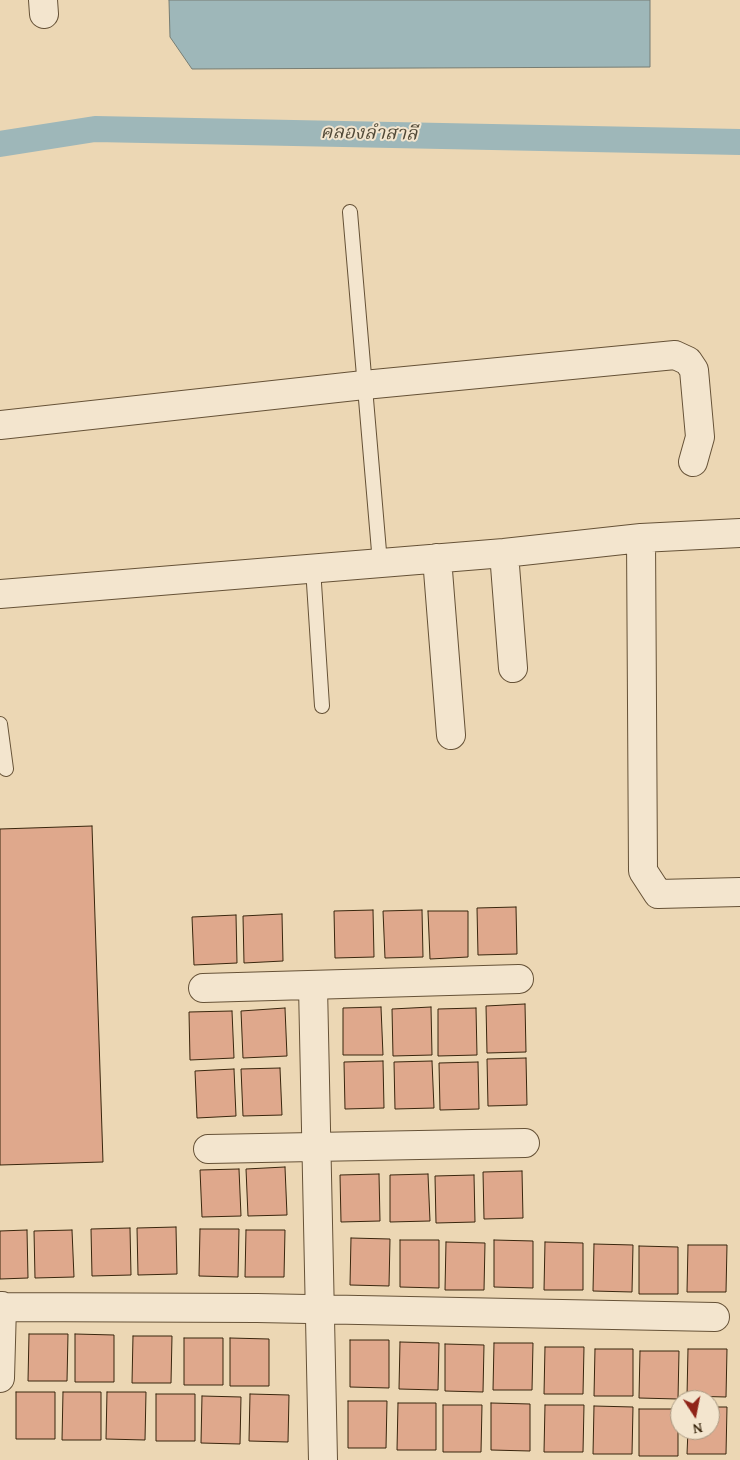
<!DOCTYPE html>
<html>
<head>
<meta charset="utf-8">
<style>
	body { margin:0 }
	#map { position:relative; width:740px; height:1460px; overflow:hidden; background:#ecd7b4; font-family:"Gentium Book Plus",serif }
	canvas { display:block }
	.north { position:absolute; left:670px; top:1390px; width:50px; height:50px; box-sizing:border-box; background:#f3e5ce; border:1px solid #a99981; border-radius:50%; rotate:169deg; font-size:14px; font-weight:700; line-height:20px; text-align:center; color:#39260d }
	.north::after { content:''; display:block; margin:auto; width:18px; height:22px; background:#8f2418; clip-path:polygon(50% 0,100% 100%,50% 72%,0 100%) }
</style>
</head>
<body>
<div id="map">
<canvas width="740" height="1460"></canvas>
<div class="north">N</div>
</div>
<script>
const ctx = document.querySelector('canvas').getContext('2d');
ctx.lineJoin = 'round';
function fillPath(path, color) {
  ctx.fillStyle = color;
  ctx.fill(path, 'evenodd');
}
function shape(rows) {
  const path = new Path2D();
  for (const r of rows) {
    path.moveTo(r[0], r[1]);
    for (let i = 2; i < r.length; i += 2) path.lineTo(r[i], r[i + 1]);
  }
  return path;
}
function strokePath(path, color, width, dash) {
  ctx.strokeStyle = color;
  ctx.lineWidth = width;
  ctx.lineCap = dash ? 'butt' : 'round';
  ctx.setLineDash(dash || []);
  ctx.stroke(path);
}
function drawText(font, color, halo, rows, align = 'center') {
  ctx.font = font + ' "Gentium Book Plus","Noto Serif Thai",serif';
  ctx.lineWidth = 4;
  ctx.setLineDash([]);
  ctx.textBaseline = 'middle';
  ctx.strokeStyle = halo;
  ctx.fillStyle = color;
  for (const [text, x, y, turn = 0] of rows) {
    ctx.save();
    ctx.translate(x, y);
    ctx.rotate((+turn || 0) * Math.PI / 180);
    ctx.textAlign = isNaN(turn) ? turn : align;
    if (halo) ctx.strokeText(text, 0, 0);
    ctx.fillText(text, 0, 0);
    ctx.restore();
  }
}
const water = shape([
	[169,0,650,0,650,67,192,69,170,37,169,0]
]);
fillPath(water, '#9eb7b9');
strokePath(water, '#767d74', 1);
strokePath(shape([
	[0,144,95,129,740,142]
]), '#9eb7b9', 26);
const building = shape([
	[92,826,103,1162,0,1165,0,829,92,826],
	[516,907,517,954,478,955,477,908,516,907],
	[373,910,374,957,335,958,334,911,373,910],
	[422,910,423,957,385,958,383,911,422,910],
	[428,911,468,911,468,957,430,959,428,911],
	[282,914,283,961,244,963,243,916,282,914],
	[236,915,237,963,194,965,192,917,236,915],
	[525,1004,526,1052,487,1053,486,1006,525,1004],
	[381,1007,383,1055,343,1055,343,1008,381,1007],
	[431,1007,432,1055,393,1056,392,1009,431,1007],
	[285,1008,287,1056,243,1058,241,1011,285,1008],
	[476,1008,477,1055,438,1056,438,1009,476,1008],
	[232,1011,234,1058,190,1060,189,1012,232,1011],
	[526,1058,527,1105,488,1106,487,1059,526,1058],
	[383,1061,384,1108,345,1109,344,1062,383,1061],
	[432,1061,434,1108,395,1109,394,1062,432,1061],
	[478,1062,479,1109,440,1110,439,1063,478,1062],
	[280,1068,282,1115,243,1116,241,1069,280,1068],
	[234,1069,236,1116,197,1118,195,1071,234,1069],
	[285,1167,287,1215,248,1216,246,1169,285,1167],
	[239,1169,241,1216,202,1217,200,1170,239,1169],
	[522,1171,523,1218,484,1219,483,1172,522,1171],
	[379,1174,380,1221,341,1222,340,1175,379,1174],
	[428,1174,430,1221,390,1222,390,1175,428,1174],
	[474,1175,475,1222,436,1223,435,1176,474,1175],
	[176,1227,177,1274,138,1275,137,1228,176,1227],
	[130,1228,131,1275,92,1276,91,1229,130,1228],
	[200,1229,239,1229,238,1277,199,1276,200,1229],
	[27,1230,28,1278,0,1279,0,1231,27,1230],
	[72,1230,74,1277,35,1278,34,1231,72,1230],
	[246,1230,285,1230,284,1277,245,1277,246,1230],
	[351,1238,390,1239,389,1286,350,1285,351,1238],
	[400,1240,439,1240,439,1288,400,1287,400,1240],
	[494,1240,533,1241,533,1288,494,1287,494,1240],
	[446,1242,485,1243,484,1290,445,1290,446,1242],
	[545,1242,583,1243,583,1290,544,1290,545,1242],
	[594,1244,633,1245,632,1292,593,1291,594,1244],
	[688,1245,727,1245,726,1292,687,1292,688,1245],
	[639,1246,678,1247,678,1294,639,1294,639,1246],
	[29,1334,68,1334,67,1381,28,1381,29,1334],
	[75,1334,114,1335,114,1382,75,1382,75,1334],
	[133,1336,172,1336,171,1383,132,1383,133,1336],
	[184,1338,223,1338,223,1385,184,1385,184,1338],
	[230,1338,269,1339,269,1386,230,1386,230,1338],
	[350,1340,389,1340,389,1388,350,1387,350,1340],
	[400,1342,439,1343,438,1390,399,1389,400,1342],
	[494,1343,533,1343,532,1390,493,1390,494,1343],
	[445,1344,484,1345,483,1392,445,1391,445,1344],
	[545,1347,584,1347,583,1394,544,1394,545,1347],
	[595,1349,633,1349,633,1396,594,1396,595,1349],
	[688,1349,727,1349,726,1397,687,1396,688,1349],
	[640,1351,679,1351,678,1399,639,1398,640,1351],
	[16,1392,55,1392,55,1439,16,1439,16,1392],
	[63,1392,101,1392,101,1440,62,1440,63,1392],
	[107,1392,146,1392,145,1440,106,1439,107,1392],
	[156,1394,195,1394,195,1441,156,1441,156,1394],
	[250,1394,289,1395,288,1442,249,1441,250,1394],
	[202,1396,241,1397,240,1444,201,1443,202,1396],
	[348,1401,387,1401,386,1448,348,1448,348,1401],
	[398,1403,436,1403,436,1450,397,1450,398,1403],
	[491,1403,530,1404,530,1451,491,1450,491,1403],
	[443,1405,482,1405,481,1452,443,1452,443,1405],
	[545,1405,584,1405,583,1452,544,1452,545,1405],
	[594,1406,633,1407,632,1454,593,1454,594,1406],
	[710,1407,727,1407,726,1454,687,1454,688,1430,710,1430,710,1407],
	[639,1409,678,1409,678,1456,639,1456,639,1409]
]);
fillPath(building, '#dfa88c');
strokePath(building, '#39260d', 1);
const lane = shape([
	[350,212,380,563],
	[313,568,322,706],
	[0,724,6,769]
]);
const street = shape([
	[43,0,44,14],
	[0,425,364,385,675,355,688,361,694,370,700,437,693,462],
	[641,538,643,871,658,894,740,892],
	[504,553,513,668],
	[437,558,451,735],
	[0,594,504,553,641,538,740,533],
	[313,986,323,1460],
	[203,988,519,979],
	[208,1149,525,1143],
	[0,1307,257,1308,715,1317],
	[0,1378,2,1306]
]);
strokePath(lane, '#665237', 16);
strokePath(street, '#665237', 30);
strokePath(lane, '#f3e5ce', 14);
strokePath(street, '#f3e5ce', 28);
drawText('italic 19px', '#524a38', '#f3e5ce', [
	["คลองลำสาลี",369,134,1]
]);
</script>
</body>
</html>
